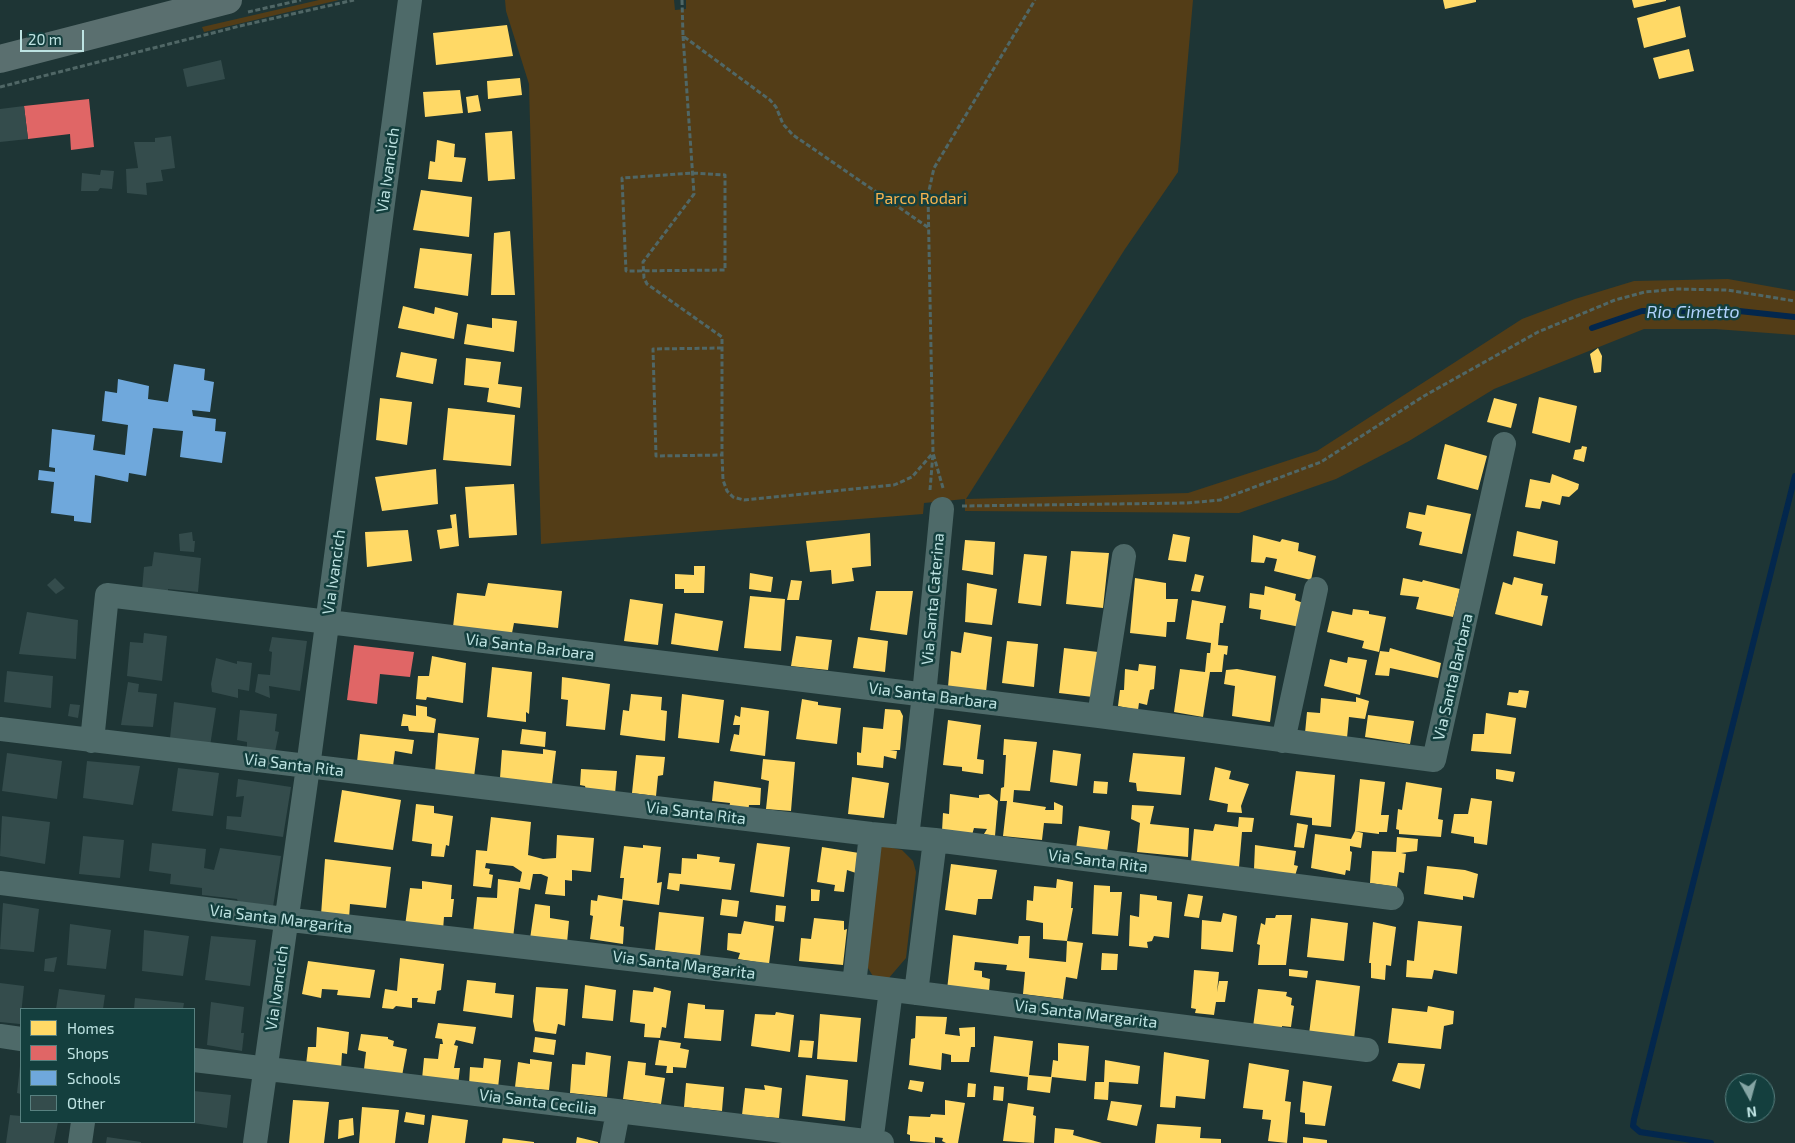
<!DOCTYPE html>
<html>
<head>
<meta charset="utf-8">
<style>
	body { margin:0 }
	#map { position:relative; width:1795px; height:1143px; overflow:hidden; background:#1e3535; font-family:"Exo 2",sans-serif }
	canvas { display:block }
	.legend { position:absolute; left:20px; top:1008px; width:175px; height:115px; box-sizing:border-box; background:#143f3e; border:1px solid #588180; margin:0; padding:6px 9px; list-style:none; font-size:15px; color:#bee3e2 }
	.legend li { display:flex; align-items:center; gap:10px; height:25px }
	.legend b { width:25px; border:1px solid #588180 }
	.north { position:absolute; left:1725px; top:1073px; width:50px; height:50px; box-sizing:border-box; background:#143f3e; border:1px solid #588180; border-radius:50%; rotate:173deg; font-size:14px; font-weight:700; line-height:20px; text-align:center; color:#bee3e2 }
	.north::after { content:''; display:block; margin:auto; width:18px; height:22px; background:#86a6a5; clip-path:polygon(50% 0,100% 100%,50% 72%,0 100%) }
	.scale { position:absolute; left:20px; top:30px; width:64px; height:22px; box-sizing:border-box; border:2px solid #bee3e2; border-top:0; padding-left:6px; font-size:15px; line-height:18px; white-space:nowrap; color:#bee3e2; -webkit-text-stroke:4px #143f3e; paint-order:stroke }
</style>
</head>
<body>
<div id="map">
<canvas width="1795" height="1143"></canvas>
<ul class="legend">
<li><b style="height:14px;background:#ffd966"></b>Homes</li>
<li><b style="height:14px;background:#e06666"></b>Shops</li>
<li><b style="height:14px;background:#6fa8dc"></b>Schools</li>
<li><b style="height:14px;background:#344c4c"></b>Other</li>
</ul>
<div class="north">N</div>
<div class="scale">20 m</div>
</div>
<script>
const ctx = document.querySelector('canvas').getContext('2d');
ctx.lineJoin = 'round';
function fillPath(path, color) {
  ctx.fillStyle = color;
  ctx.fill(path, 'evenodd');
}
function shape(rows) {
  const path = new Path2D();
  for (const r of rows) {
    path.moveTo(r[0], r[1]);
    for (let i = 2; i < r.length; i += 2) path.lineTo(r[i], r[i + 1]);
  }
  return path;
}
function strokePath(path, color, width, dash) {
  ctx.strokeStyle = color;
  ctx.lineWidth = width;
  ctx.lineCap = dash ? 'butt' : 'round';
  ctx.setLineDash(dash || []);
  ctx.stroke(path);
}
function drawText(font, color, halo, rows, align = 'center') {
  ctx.font = font + ' "Exo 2",sans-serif';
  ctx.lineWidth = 5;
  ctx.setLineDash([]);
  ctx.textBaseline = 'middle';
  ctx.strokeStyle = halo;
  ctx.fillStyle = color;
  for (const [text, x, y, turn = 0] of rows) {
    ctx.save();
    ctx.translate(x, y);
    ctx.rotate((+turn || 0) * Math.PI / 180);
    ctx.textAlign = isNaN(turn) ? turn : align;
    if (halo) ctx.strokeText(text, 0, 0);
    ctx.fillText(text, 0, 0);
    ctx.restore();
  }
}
fillPath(shape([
	[319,0,339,0,204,32,202,27],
	[505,0,674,0,675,10,686,9,686,0,1193,0,1178,172,1125,249,966,499,1188,493,1317,451,1522,319,1575,299,1634,281,1728,279,1795,291,1795,335,1715,329,1644,329,1494,389,1409,441,1336,479,1239,513,965,511,965,499,924,503,923,514,541,544,529,84,506,11],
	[884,846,902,850,913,861,916,872,906,958,888,979,874,978,865,963,881,848]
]), '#533d17');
fillPath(shape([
	[1443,0,1476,0,1476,2,1445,9],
	[1632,0,1666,0,1666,1,1634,8],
	[1680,6,1686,37,1644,48,1637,18],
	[507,25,513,56,436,65,433,33],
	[1689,49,1694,71,1659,79,1653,58],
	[520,78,522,95,488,99,487,81],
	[460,90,463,113,425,117,423,92],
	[478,95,481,111,468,113,466,97],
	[512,131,515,179,488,181,485,133],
	[437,140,455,144,454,157,466,158,462,182,428,179,430,161,435,162],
	[421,190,472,197,469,237,413,230],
	[510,231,515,295,491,295,494,233],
	[420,248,472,254,468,296,414,288],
	[403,306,434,314,435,307,458,313,454,339,398,328],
	[492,318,517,321,514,352,464,344,467,324,492,328],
	[1598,348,1602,356,1601,372,1594,373,1590,354],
	[401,352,437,359,433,384,396,377],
	[466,358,501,362,498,384,522,387,520,408,487,402,489,388,464,385],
	[1539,397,1577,406,1570,443,1532,433],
	[380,398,412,402,407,445,376,440],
	[1494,398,1517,404,1511,428,1487,422],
	[448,408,515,415,511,466,443,460],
	[1445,444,1487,456,1478,490,1437,479],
	[1582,446,1587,447,1584,462,1573,459,1575,450,1581,449],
	[436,469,438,504,382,511,375,477],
	[1552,474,1579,484,1578,489,1569,497,1562,496,1560,505,1542,501,1540,509,1525,507,1530,479,1550,483],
	[514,484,517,535,469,538,465,487],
	[1427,505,1471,514,1462,554,1419,545,1422,532,1406,528,1409,512,1425,515],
	[456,514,459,546,440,549,437,530,452,528,450,515],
	[408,530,412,561,367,567,365,532],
	[1517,531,1558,541,1555,564,1513,556],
	[870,533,871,566,852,568,854,581,832,584,831,570,810,572,806,541],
	[1173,534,1190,537,1186,562,1168,560],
	[1253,535,1280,542,1282,539,1299,543,1298,551,1316,556,1311,580,1274,571,1277,559,1266,557,1264,563,1251,562],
	[965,540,995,542,993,575,962,570],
	[1071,551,1109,553,1103,608,1066,604],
	[1024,554,1047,556,1041,606,1018,603],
	[694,566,705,566,704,593,684,593,684,589,675,589,675,574,694,575],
	[750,573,773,577,771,592,749,589],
	[1195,574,1204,576,1200,592,1191,591],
	[1514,577,1543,584,1541,595,1548,596,1542,626,1495,614,1503,582,1512,585],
	[1135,578,1166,583,1166,599,1178,599,1175,622,1167,622,1166,637,1130,633],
	[1403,578,1422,582,1423,580,1460,589,1453,617,1416,609,1419,597,1400,595],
	[791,580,802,581,799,600,787,600],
	[488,583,562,591,558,628,514,623,512,633,453,627,457,593,485,596],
	[967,583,997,589,992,625,965,622],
	[1265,586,1296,594,1295,600,1306,604,1300,627,1260,619,1261,610,1249,608,1250,593,1264,595],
	[876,591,913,591,907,635,870,630],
	[750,596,785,599,781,651,744,648],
	[630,599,663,604,658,645,624,641],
	[1192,600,1226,606,1223,623,1220,623,1218,645,1228,646,1227,655,1224,654,1222,672,1210,672,1203,717,1174,712,1180,669,1205,672,1207,653,1210,653,1211,643,1186,639],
	[1353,609,1369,611,1369,614,1386,617,1379,652,1362,648,1364,641,1327,632,1332,611,1352,615],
	[675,613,723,621,718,651,671,644],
	[964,632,992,637,986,692,948,687,951,651,961,653],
	[796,636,832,640,828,670,791,666],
	[858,637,888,641,885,672,853,668],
	[1007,641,1038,644,1034,687,1002,683],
	[1064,648,1098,652,1093,697,1059,693],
	[1390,648,1441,663,1438,678,1390,668,1389,676,1375,675,1380,651,1389,652],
	[432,656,466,663,463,703,427,697,426,700,416,699,418,676,429,676],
	[1348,657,1367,660,1360,695,1324,686,1330,659,1347,663],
	[1139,664,1156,666,1154,689,1150,690,1147,705,1139,703,1138,710,1118,706,1120,690,1124,690,1125,669,1138,671],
	[492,667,532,672,529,714,526,712,526,722,487,717],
	[1237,669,1276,676,1270,722,1232,716,1235,686,1224,684,1226,670],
	[562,677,610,684,605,730,566,726,568,700,561,699],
	[1519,690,1529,691,1526,708,1507,705,1509,692,1518,693],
	[631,694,662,697,661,710,667,711,665,741,620,735,623,710,629,711],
	[682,694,724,700,719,743,678,738],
	[1356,697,1369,701,1365,719,1349,717,1347,738,1305,733,1307,712,1320,713,1321,698,1356,702],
	[802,699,818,702,818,705,841,708,837,744,796,739],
	[416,705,427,707,427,716,436,719,434,733,409,731,408,726,401,726,403,714,416,716],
	[741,707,769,711,765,756,730,751,734,734,739,735,740,725,733,725,735,715,740,717],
	[885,709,900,710,903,716,900,750,890,750,897,751,896,759,884,756,883,768,857,765,857,752,861,753,863,727,883,729],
	[1486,713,1516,718,1511,754,1471,751,1473,734,1484,734],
	[1368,715,1414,721,1410,744,1365,737],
	[948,720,981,725,977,759,984,760,983,774,962,771,962,767,943,765],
	[522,729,546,732,545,747,520,744],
	[438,733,479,738,474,777,435,772],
	[360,734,414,740,412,754,395,751,393,766,357,762],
	[1004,739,1037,742,1030,791,1014,790,1013,802,1046,807,1045,810,1054,810,1054,802,1063,806,1062,824,1044,823,1042,840,1003,836,1007,801,1000,801,1001,788,1004,787,1006,755,1003,755],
	[543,749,556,751,552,784,500,778,502,750,543,754],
	[1053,750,1081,754,1077,786,1050,782],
	[1133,753,1185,757,1181,795,1137,791,1136,783,1129,782],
	[636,755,665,757,663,775,658,776,656,796,632,793],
	[763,759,795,762,791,811,766,809,769,781,761,779],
	[1215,767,1231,771,1229,779,1249,784,1241,806,1242,813,1227,812,1228,804,1209,800],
	[581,769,617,771,615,794,586,790,585,786,580,785],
	[1496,769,1515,772,1513,782,1496,779],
	[1296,771,1335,775,1331,827,1312,825,1312,818,1290,815],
	[852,777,889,783,884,818,848,814],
	[1360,779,1385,782,1381,815,1389,815,1387,832,1379,832,1379,834,1355,831,1363,833,1361,848,1350,846,1350,851,1352,852,1350,871,1346,870,1345,875,1311,868,1315,834,1351,839,1355,831],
	[714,781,761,788,760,805,749,805,748,812,729,808,730,803,712,801],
	[1094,781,1108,782,1107,794,1093,793],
	[1406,782,1442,788,1438,819,1443,820,1441,837,1399,834,1399,830,1396,829,1398,809,1402,810],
	[342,790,401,800,393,850,334,842],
	[950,794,979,798,979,795,989,794,998,801,995,836,984,834,987,829,974,828,972,835,942,831,943,813,949,814],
	[1471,798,1492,801,1487,845,1474,843,1474,837,1451,833,1454,814,1468,814],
	[416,804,434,806,434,813,453,816,449,846,446,845,444,857,431,856,432,844,412,841],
	[1132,805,1154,806,1150,824,1189,828,1188,857,1137,852,1140,823,1131,819],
	[491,817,531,822,528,855,543,859,556,858,557,835,594,838,591,872,572,870,572,881,565,880,565,896,545,894,548,877,541,874,533,874,530,890,519,888,513,938,473,933,477,897,497,898,498,879,520,882,522,872,513,866,486,863,485,868,490,869,489,874,493,875,491,888,473,886,476,850,487,851],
	[1239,817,1254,818,1252,832,1242,832,1239,867,1191,862,1194,829,1213,831,1215,824,1238,827],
	[1297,823,1308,825,1304,848,1294,847],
	[1079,826,1110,831,1107,852,1076,849],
	[1397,837,1418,839,1417,851,1401,853,1406,854,1404,873,1399,872,1397,887,1370,883,1372,851,1396,852],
	[757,843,790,847,784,897,750,892],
	[643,845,661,847,657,883,662,882,659,905,623,900,620,926,624,927,623,944,590,939,593,916,590,915,591,900,597,901,598,895,622,899,624,878,620,878,624,846,643,848],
	[1255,845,1296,851,1294,865,1298,866,1295,876,1254,869],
	[822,847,859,853,856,873,847,870,844,892,834,891,835,885,817,882],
	[697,854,720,857,719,862,735,864,731,890,680,884,679,891,667,889,669,873,681,874,682,858,697,859],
	[325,859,391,867,386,908,350,904,349,919,321,915],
	[951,864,997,870,992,899,978,899,976,915,945,910],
	[1427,866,1465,870,1478,874,1474,898,1463,896,1463,900,1424,894],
	[1057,879,1073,882,1071,908,1073,908,1067,941,1043,939,1043,923,1026,920,1027,900,1033,901,1034,886,1056,888],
	[422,881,452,885,451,899,454,899,452,917,444,917,443,930,405,926,410,888,422,889],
	[1094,885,1110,886,1110,892,1122,892,1118,936,1092,934],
	[811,889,820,890,819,901,811,901],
	[1140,894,1157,896,1157,900,1172,902,1169,938,1154,936,1152,941,1147,942,1148,948,1129,946,1130,915,1139,917],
	[1188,894,1203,896,1199,918,1184,916],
	[722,899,739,901,737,917,720,915],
	[535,904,550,906,550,918,569,921,567,943,530,939],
	[776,905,786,906,784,922,775,921],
	[659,912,704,917,700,956,655,950],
	[1223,913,1237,916,1233,952,1201,949,1202,920,1221,922],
	[1276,915,1292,915,1286,965,1258,965,1260,945,1257,944,1261,923,1265,925,1266,918,1275,918],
	[814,918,844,921,844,930,847,929,843,965,799,961,801,938,811,939],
	[1311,918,1348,923,1344,961,1307,957],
	[744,921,774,926,769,964,738,959,740,953,727,950,728,933,741,934],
	[1418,921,1462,926,1457,974,1434,970,1432,979,1406,977,1407,960,1414,961],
	[1373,922,1396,927,1391,966,1386,965,1385,980,1371,978,1371,963,1369,963],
	[953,935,1018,944,1019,936,1030,936,1029,958,1066,962,1067,941,1083,943,1077,979,1066,977,1063,999,1023,994,1025,972,1006,970,1007,965,975,962,974,970,982,971,982,977,990,979,989,991,947,990],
	[1102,953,1118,954,1117,970,1101,970],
	[400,958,444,964,441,990,437,991,435,1004,417,1002,418,998,412,998,412,1008,396,1006,393,1009,382,1008,385,989,397,991],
	[308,961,375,970,370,998,337,995,338,990,322,989,321,998,302,994],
	[1289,969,1308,971,1307,978,1289,976],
	[1194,970,1219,972,1217,992,1219,981,1228,981,1225,1002,1216,1002,1214,1015,1195,1013,1196,1009,1191,1008],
	[467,980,496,983,495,993,514,995,512,1018,463,1011],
	[1316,980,1360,986,1354,1039,1309,1034],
	[585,985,616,990,613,1021,582,1018],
	[536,987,568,989,565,1026,558,1024,556,1034,535,1031,533,1021],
	[654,987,671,991,666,1028,662,1027,660,1038,644,1037,645,1024,630,1022,633,990,653,992],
	[1258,989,1287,992,1286,996,1292,998,1291,1005,1294,1006,1291,1027,1282,1026,1282,1031,1253,1027],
	[688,1003,705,1005,705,1009,724,1010,721,1041,684,1038],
	[1428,1006,1454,1011,1453,1024,1444,1026,1441,1049,1388,1043,1392,1008,1427,1012],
	[776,1012,794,1015,790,1052,751,1046,755,1014,775,1015],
	[820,1014,861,1018,857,1062,817,1059],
	[916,1016,947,1017,945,1034,960,1036,959,1028,975,1027,975,1047,971,1047,969,1062,951,1062,951,1055,942,1053,941,1070,909,1065,911,1039,915,1038],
	[438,1023,476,1027,473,1044,456,1040,454,1045,458,1046,454,1068,460,1068,458,1085,422,1079,424,1058,438,1059,440,1044,443,1044,442,1039,435,1038],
	[317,1027,349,1032,347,1054,342,1053,341,1069,306,1065,308,1047,316,1047],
	[361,1034,388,1037,388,1039,394,1041,393,1046,407,1049,402,1076,364,1069,366,1052,358,1050],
	[994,1036,1033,1041,1029,1075,1051,1077,1053,1060,1058,1061,1058,1043,1089,1046,1086,1081,1052,1077,1050,1093,1027,1090,1028,1077,990,1072],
	[535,1037,556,1040,554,1055,533,1052],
	[659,1040,681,1043,680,1048,689,1050,686,1068,673,1067,673,1073,666,1073,667,1066,655,1065],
	[800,1040,814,1041,812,1058,798,1057],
	[586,1052,611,1056,607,1097,570,1093,572,1064,585,1065],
	[1164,1052,1209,1060,1205,1099,1176,1096,1175,1108,1160,1107],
	[484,1058,501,1060,498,1088,469,1085,470,1067,483,1068],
	[530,1059,552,1062,549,1090,515,1087,518,1062,530,1064],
	[1105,1060,1140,1066,1138,1084,1109,1082,1108,1100,1094,1099,1095,1082,1104,1082],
	[628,1061,646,1063,645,1075,665,1078,661,1104,623,1099],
	[1249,1063,1289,1070,1285,1101,1291,1102,1287,1143,1268,1141,1271,1120,1262,1119,1263,1110,1243,1108],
	[1398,1063,1425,1064,1420,1089,1392,1081],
	[806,1075,848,1080,845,1121,802,1116],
	[910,1080,924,1082,922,1092,908,1089],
	[1303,1081,1332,1086,1325,1126,1305,1124,1305,1113,1300,1112],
	[686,1083,724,1087,722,1111,684,1107],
	[968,1083,976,1084,975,1097,967,1097],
	[764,1085,782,1088,779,1118,742,1115,745,1088,765,1090],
	[994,1086,1004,1087,1003,1101,993,1100],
	[293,1100,329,1102,324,1143,289,1143],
	[945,1100,965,1103,958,1143,946,1143,942,1141,943,1138,935,1137,935,1143,910,1141,910,1135,907,1134,909,1116,930,1117,931,1114,945,1115],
	[1111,1101,1142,1105,1137,1126,1107,1120],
	[1008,1103,1034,1107,1033,1115,1036,1116,1034,1143,1003,1141],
	[362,1107,399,1110,395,1143,359,1143],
	[406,1112,425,1115,424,1125,404,1122],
	[432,1115,468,1120,465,1143,428,1143],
	[353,1118,354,1135,338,1139,339,1120],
	[1157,1124,1201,1127,1200,1138,1221,1139,1221,1143,1155,1143],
	[1055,1128,1074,1130,1073,1135,1102,1143,1054,1143],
	[577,1137,598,1142,598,1143,576,1143],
	[1303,1137,1327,1140,1327,1143,1303,1143],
	[503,1138,534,1142,534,1143,502,1143]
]), '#ffd966');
fillPath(shape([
	[89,99,94,147,71,150,70,134,28,139,24,106],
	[354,645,414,652,410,677,380,674,377,704,347,700]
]), '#e06666');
fillPath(shape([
	[174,364,205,369,204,380,214,382,210,412,192,410,193,416,216,419,215,431,226,432,222,463,180,457,183,431,153,428,146,476,129,473,128,482,95,475,91,523,74,521,74,516,51,513,54,482,38,480,39,470,55,472,55,468,49,467,52,429,95,435,93,450,125,455,128,425,102,421,105,391,117,393,118,379,149,386,148,399,168,402]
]), '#6fa8dc');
strokePath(shape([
	[1592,328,1642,311,1739,311,1795,317],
	[1711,1143,1640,1132,1633,1126,1634,1119,1795,476]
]), '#03274d', 6);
fillPath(shape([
	[221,60,225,79,187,87,183,69],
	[24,106,28,139,0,142,0,109],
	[171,136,175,168,161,170,163,181,146,183,147,195,127,193,126,169,138,168,134,142,155,142,155,138],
	[101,170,114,171,112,189,100,188,98,191,81,191,82,173,100,175],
	[192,532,193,541,195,541,194,552,180,551,179,534],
	[154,552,201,558,198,592,168,589,168,597,142,590,144,567,152,566],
	[55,578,65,588,56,594,47,585],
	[27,612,78,620,76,659,19,654],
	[144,633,167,636,162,681,127,676,130,642,143,643],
	[272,637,307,641,300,691,269,686,270,698,255,692,258,674,270,675,272,652,269,651],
	[216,658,237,664,237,661,252,663,249,691,238,689,238,698,212,692,211,684],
	[7,671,53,676,51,708,4,702],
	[128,682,139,684,138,692,157,694,153,727,121,725],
	[174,702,216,708,210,746,170,738],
	[70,704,80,705,78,718,68,716],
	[240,710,277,714,275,731,279,732,275,752,247,748,247,742,237,740],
	[7,753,62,761,57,799,2,791],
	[87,761,140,766,133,805,83,798],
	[178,768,219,773,213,816,172,811],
	[238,779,291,787,283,837,226,829,227,816,241,817,244,796,236,797],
	[2,816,50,822,45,864,0,856],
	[83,836,124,840,120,878,79,874],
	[152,843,206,849,204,868,214,870,220,848,281,856,273,907,238,902,237,899,202,895,202,888,170,884,171,874,149,871],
	[3,903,39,909,34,952,0,949],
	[70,924,111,930,106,969,67,965],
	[144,930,189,936,183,976,142,971],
	[211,936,256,940,250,986,205,980],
	[57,957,54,972,44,971,45,959],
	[0,983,24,986,20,1024,0,1022],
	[59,989,105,995,103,1009,56,1009],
	[135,998,184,1003,183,1009,134,1009],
	[211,1002,244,1007,241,1033,244,1033,242,1051,207,1045],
	[20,1066,21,1066,21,1094,17,1093],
	[194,1091,231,1095,227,1128,194,1123],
	[10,1115,21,1116,21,1122,58,1122,54,1143,6,1143],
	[107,1137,141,1142,141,1143,106,1143]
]), '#344c4c');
strokePath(shape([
	[682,0,683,36,770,100,776,107,783,124,793,135,929,228],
	[248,12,301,0],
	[683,36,694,194,643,262,644,278,647,284,722,337,722,455,723,480,727,491,733,497,744,500,894,485,912,477,932,454],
	[0,87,244,25,354,0],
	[693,173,725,175,725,270,626,271,622,178,693,173],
	[722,348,653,349,656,456,722,455],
	[943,488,933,453,928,195,934,168,1035,0],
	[930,490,933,453],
	[962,506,1187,503,1220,500,1321,462,1424,396,1538,332,1615,300,1645,292,1676,289,1727,290,1795,301]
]), '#506766', 3, [5, 2.5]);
strokePath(shape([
	[1099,716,1124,556],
	[0,729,871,834,935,840,1392,898],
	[92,741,107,595,1099,716,1434,760,1504,444],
	[1283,741,1316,589],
	[907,837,924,695,942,509],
	[0,883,300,921,854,985,1367,1050],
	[854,985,871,834],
	[916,993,935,840],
	[0,1036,21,1039],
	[194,1060,882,1143],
	[80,1143,83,1122],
	[255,1143,308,767,410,0],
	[612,1143,618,1112],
	[871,1143,891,990]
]), '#4e6a69', 24);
strokePath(shape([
	[0,59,228,0]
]), '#5a6f6f', 28);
drawText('16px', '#bee3e2', '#143f3e', [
	["Via Ivancich",388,170,-82],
	["Via Ivancich",334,572,-82],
	["Via Santa Caterina",933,599,-85],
	["Via Santa Barbara",530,647,7],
	["Via Santa Barbara",1453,677,-77],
	["Via Santa Barbara",933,696,7],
	["Via Santa Rita",294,765,7],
	["Via Santa Rita",696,813,7],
	["Via Santa Rita",1098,861,7],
	["Via Santa Margarita",281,919,7],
	["Via Santa Margarita",684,965,7],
	["Via Ivancich",277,988,-82],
	["Via Santa Margarita",1086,1014,7],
	["Via Santa Cecilia",538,1102,7]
]);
drawText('16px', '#f9b44f', '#143f3e', [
	["Parco Rodari",921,199]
]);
drawText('italic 18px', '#afd2fc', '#143f3e', [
	["Rio Cimetto",1693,312]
]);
</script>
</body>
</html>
